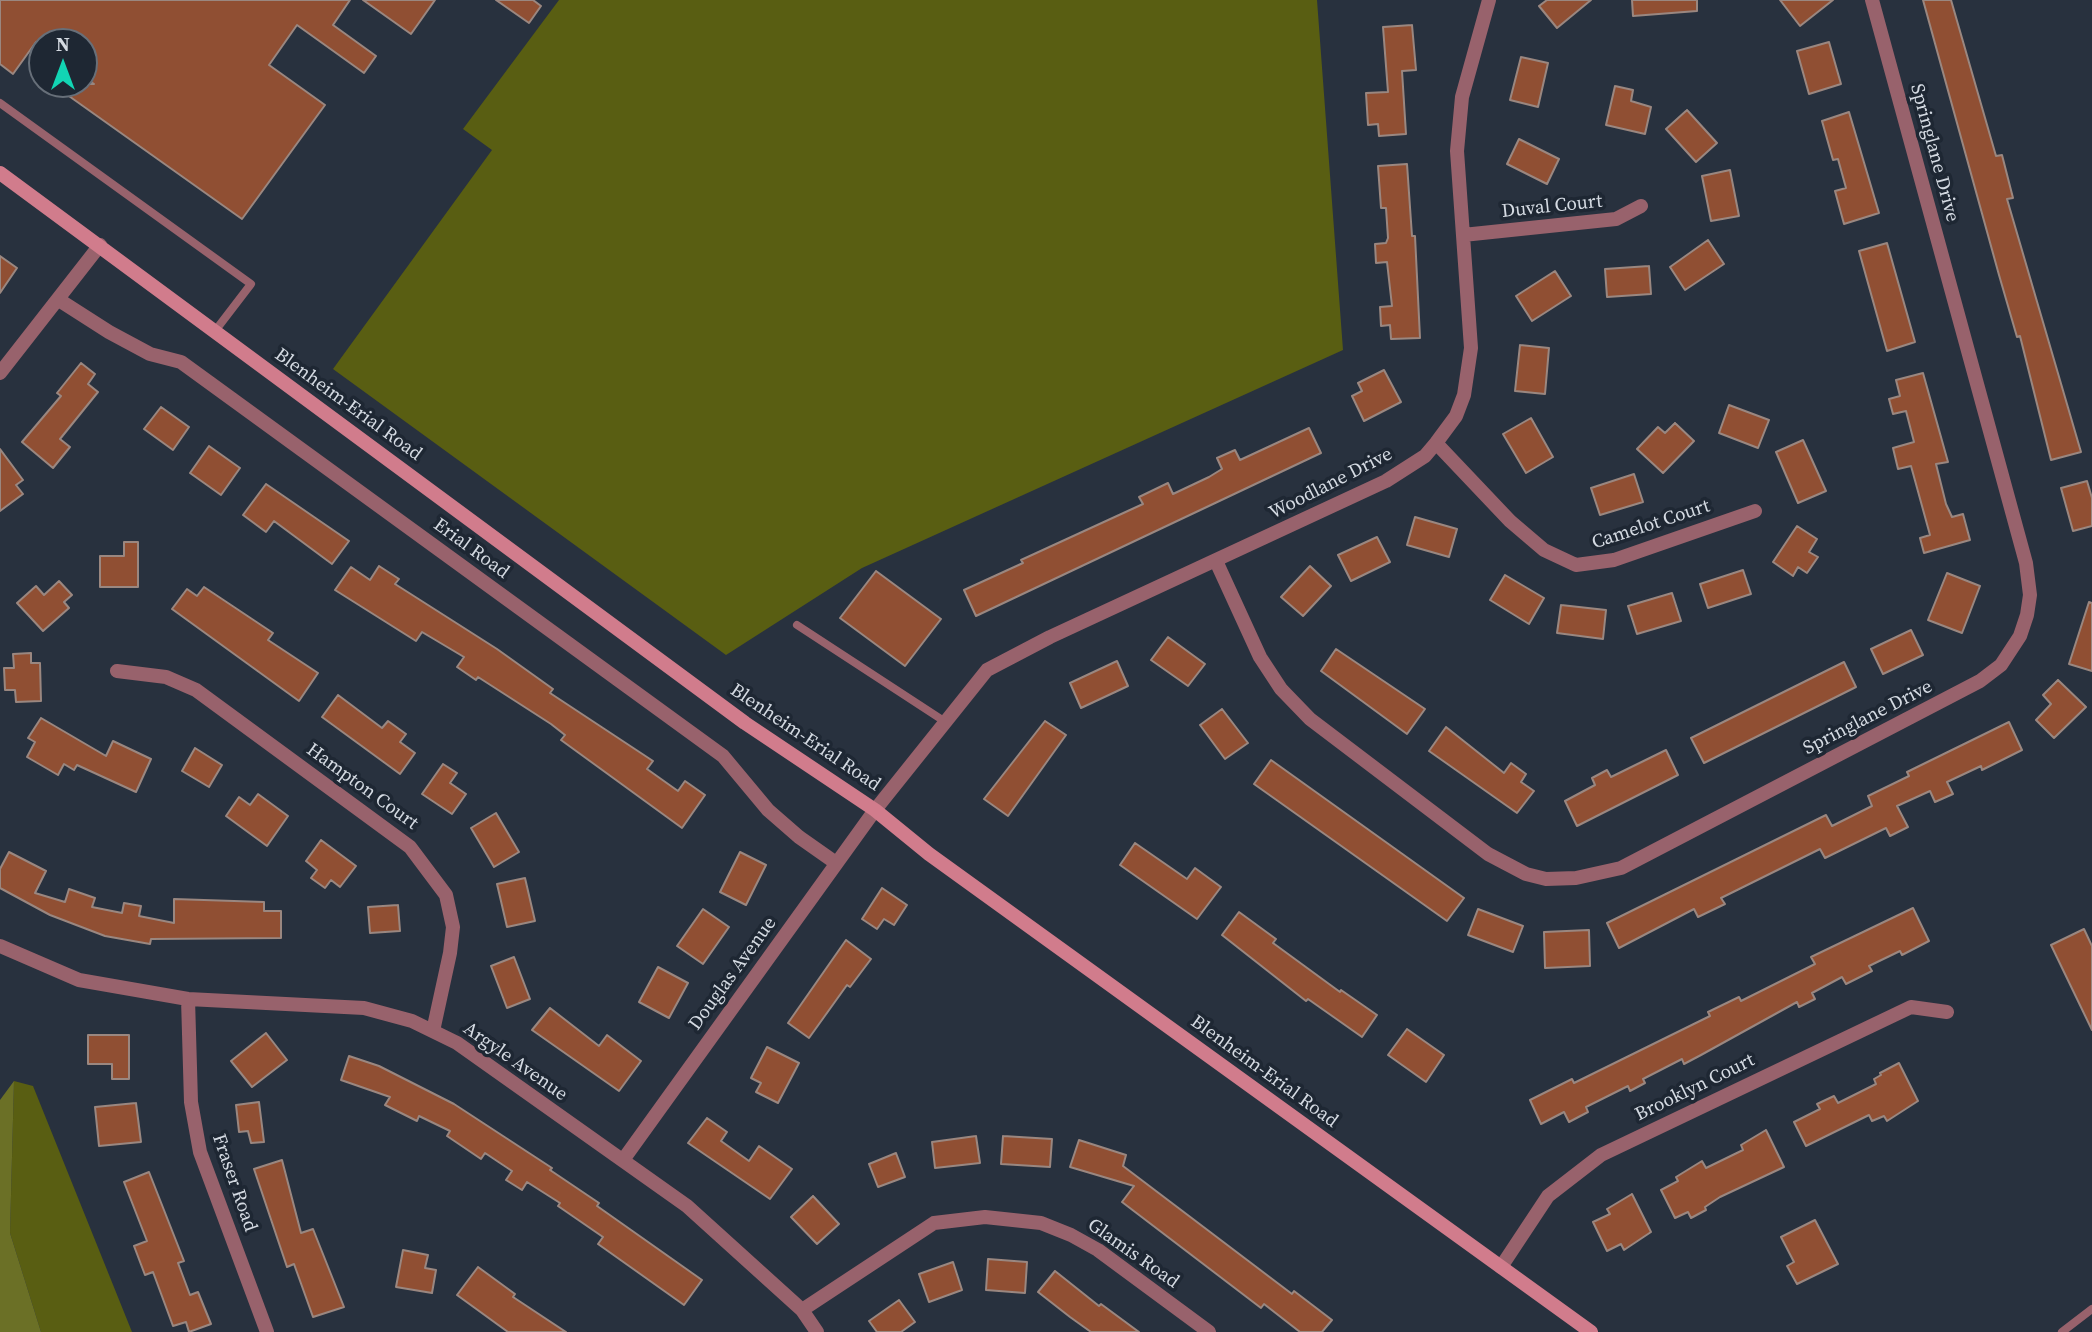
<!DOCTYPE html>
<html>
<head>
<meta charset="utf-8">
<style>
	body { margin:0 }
	#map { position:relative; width:2092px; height:1332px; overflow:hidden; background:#28313e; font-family:"Source Serif 4",serif }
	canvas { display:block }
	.north { position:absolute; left:28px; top:28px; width:70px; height:70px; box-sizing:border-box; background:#1e2733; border:2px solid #676f79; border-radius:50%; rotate:0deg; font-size:19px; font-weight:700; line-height:28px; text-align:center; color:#d4dae2 }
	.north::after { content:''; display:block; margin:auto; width:24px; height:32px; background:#12d5b4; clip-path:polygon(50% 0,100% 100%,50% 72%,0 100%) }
</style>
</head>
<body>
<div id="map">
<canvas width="2092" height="1332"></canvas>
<div class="north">N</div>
</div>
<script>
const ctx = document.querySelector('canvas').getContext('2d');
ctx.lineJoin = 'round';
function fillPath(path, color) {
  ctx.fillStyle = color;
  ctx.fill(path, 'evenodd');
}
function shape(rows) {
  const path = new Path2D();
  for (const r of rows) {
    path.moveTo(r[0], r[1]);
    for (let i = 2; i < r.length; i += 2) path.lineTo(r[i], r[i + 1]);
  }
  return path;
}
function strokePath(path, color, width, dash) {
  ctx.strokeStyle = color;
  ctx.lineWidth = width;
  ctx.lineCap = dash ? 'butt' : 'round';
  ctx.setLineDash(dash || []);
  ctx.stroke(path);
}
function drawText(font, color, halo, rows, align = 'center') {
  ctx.font = font + ' "Source Serif 4",serif';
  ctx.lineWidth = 7;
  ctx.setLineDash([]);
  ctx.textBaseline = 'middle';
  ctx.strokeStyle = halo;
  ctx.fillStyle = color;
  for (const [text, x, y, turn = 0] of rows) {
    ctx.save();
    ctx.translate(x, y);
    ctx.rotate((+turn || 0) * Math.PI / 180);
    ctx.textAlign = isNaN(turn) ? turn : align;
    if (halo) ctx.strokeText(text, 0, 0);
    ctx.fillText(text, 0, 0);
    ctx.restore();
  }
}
fillPath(shape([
	[559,0,1317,0,1343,350,862,568,726,655,333,369,492,150,463,129],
	[14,1081,33,1086,132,1332,41,1332,10,1233]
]), '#595e12');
fillPath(shape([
	[14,1081,10,1233,41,1332,0,1332,0,1100]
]), '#6b7026');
const building = shape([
	[0,0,350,0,333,25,376,56,364,73,297,25,269,65,325,105,242,219,52,84,94,84,84,77,84,42,36,42,13,74,0,64,0,0],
	[363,0,435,0,411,34,363,0],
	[496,0,533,0,541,6,529,23,496,0],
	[1547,0,1591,0,1557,28,1539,6,1547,0],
	[1632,0,1697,0,1697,11,1633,16,1632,0],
	[1780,0,1833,0,1800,26,1780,0],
	[1923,0,1951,0,1996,156,2002,155,2013,198,2007,199,2081,452,2051,460,2020,336,2017,337,1999,275,1923,0],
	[1412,25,1416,70,1402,71,1406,134,1379,136,1378,124,1368,125,1366,93,1388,92,1383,27,1412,25],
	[1829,42,1841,84,1809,94,1797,51,1829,42],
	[1521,57,1548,63,1538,107,1510,100,1521,57],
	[1615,86,1633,90,1631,101,1651,107,1645,134,1606,125,1615,86],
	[1687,110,1717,143,1696,162,1666,129,1687,110],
	[1849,112,1879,213,1844,224,1835,191,1846,188,1838,159,1833,160,1822,121,1849,112],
	[1519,139,1559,159,1547,184,1507,164,1519,139],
	[1407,164,1412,236,1415,236,1420,338,1391,339,1390,325,1381,326,1380,307,1392,306,1387,262,1376,263,1375,244,1386,243,1388,238,1386,208,1381,208,1378,166,1407,164],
	[1730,170,1739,216,1711,221,1702,176,1730,170],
	[1708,240,1724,264,1685,290,1670,267,1708,240],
	[1887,243,1915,342,1887,351,1859,251,1887,243],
	[0,256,17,268,0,293,0,256],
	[1649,266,1651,294,1607,297,1605,269,1649,266],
	[1555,271,1571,296,1532,321,1516,296,1555,271],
	[1520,345,1549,348,1545,394,1515,391,1520,345],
	[81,363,95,374,88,384,98,392,60,439,70,447,53,468,22,442,61,396,57,393,81,363],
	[1384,370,1401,402,1364,421,1352,396,1362,391,1358,383,1384,370],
	[1923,373,1948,462,1936,464,1946,504,1952,517,1963,514,1970,540,1924,553,1920,538,1930,535,1911,466,1898,469,1893,448,1914,442,1906,411,1893,414,1889,399,1900,396,1896,380,1923,373],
	[1729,405,1769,420,1758,448,1719,433,1729,405],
	[161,407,189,427,173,450,144,429,161,407],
	[1531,418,1553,457,1526,473,1503,434,1531,418],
	[1675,423,1694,441,1663,473,1637,449,1658,427,1665,433,1675,423],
	[1309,428,1321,453,976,616,964,590,1023,563,1021,560,1143,504,1139,497,1168,483,1173,494,1209,477,1222,469,1217,458,1235,450,1240,460,1309,428],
	[1803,440,1826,491,1798,503,1776,452,1803,440],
	[209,446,240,468,221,495,190,473,209,446],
	[0,449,23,480,16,485,23,494,0,511,0,449],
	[1634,474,1643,502,1600,515,1591,488,1634,474],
	[2087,481,2092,498,2092,526,2073,531,2061,488,2087,481],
	[266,484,349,541,332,564,274,521,266,532,243,515,266,484],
	[1415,517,1457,529,1449,557,1407,545,1415,517],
	[1797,526,1817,539,1809,552,1818,557,1807,573,1798,567,1793,576,1773,562,1797,526],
	[1377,537,1390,562,1351,581,1338,555,1377,537],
	[124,542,138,542,138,587,100,587,100,556,124,556,124,542],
	[379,566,399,579,395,584,497,649,553,689,550,693,653,761,647,769,678,791,685,781,705,795,682,828,561,740,565,735,551,724,478,677,476,680,457,667,464,657,422,632,416,641,335,590,351,567,370,580,379,566],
	[1310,566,1331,586,1303,616,1281,597,1310,566],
	[1743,570,1751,594,1708,608,1700,584,1743,570],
	[876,571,941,619,905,666,840,618,876,571],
	[1947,573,1980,586,1962,633,1928,620,1947,573],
	[1505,575,1544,598,1529,624,1490,600,1505,575],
	[59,581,72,595,64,602,69,608,43,631,17,603,36,586,44,595,59,581],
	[204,587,273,633,268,640,318,673,299,701,172,609,187,589,197,596,204,587],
	[1672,593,1681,621,1637,634,1628,606,1672,593],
	[2089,602,2092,603,2092,671,2069,664,2089,602],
	[1561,605,1606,610,1603,639,1557,633,1561,605],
	[1911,630,1923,655,1883,674,1871,649,1911,630],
	[1168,637,1205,664,1188,686,1151,660,1168,637],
	[1336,649,1425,709,1407,734,1321,671,1336,649],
	[31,653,31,663,40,663,41,701,16,702,15,690,5,690,4,668,14,668,13,654,31,653],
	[1117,661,1128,686,1081,708,1070,683,1117,661],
	[1844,662,1856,687,1704,763,1691,738,1844,662],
	[2058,680,2086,707,2054,738,2036,720,2051,704,2043,695,2058,680],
	[338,695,382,728,388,721,406,734,400,742,415,753,400,774,322,717,338,695],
	[1222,709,1248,743,1225,759,1200,725,1222,709],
	[41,718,106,756,113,741,151,759,136,792,77,765,74,770,64,764,58,775,27,757,35,742,28,738,41,718],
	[1045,721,1066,735,1008,816,984,799,1045,721],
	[2009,722,2022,750,1982,770,1981,766,1947,782,1953,794,1935,802,1930,791,1897,806,1908,827,1890,836,1886,828,1825,858,1820,849,1721,898,1725,904,1698,917,1694,909,1619,948,1607,923,1826,815,1832,826,1872,806,1868,796,1909,776,1907,772,2009,722],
	[1446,727,1504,773,1511,763,1526,774,1521,782,1534,791,1517,813,1429,751,1446,727],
	[195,748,222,765,209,787,182,771,195,748],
	[1666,750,1678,775,1577,826,1565,801,1595,785,1592,778,1607,770,1611,777,1666,750],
	[1271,760,1464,898,1447,921,1254,784,1271,760],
	[443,764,457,773,450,783,466,794,452,814,422,794,443,764],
	[258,794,288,816,267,846,226,816,239,797,250,805,258,794],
	[496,813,519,852,494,867,471,828,496,813],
	[321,840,356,866,340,887,331,880,325,888,311,878,317,870,306,861,321,840],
	[1135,843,1187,879,1195,868,1221,887,1197,919,1120,865,1135,843],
	[9,852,46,871,35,893,65,902,69,889,95,898,92,907,122,913,124,903,141,906,139,916,174,923,174,899,264,902,264,911,281,911,281,938,151,939,150,944,105,936,50,915,0,888,0,869,9,852],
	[740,852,766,865,746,905,720,892,740,852],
	[525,878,535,921,507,927,497,884,525,878],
	[882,888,907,905,894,925,884,919,877,929,862,919,882,888],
	[398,905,400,931,370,933,368,907,398,905],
	[1913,908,1929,941,1902,955,1900,951,1869,966,1872,971,1846,984,1842,977,1812,993,1815,999,1799,1007,1797,1002,1701,1055,1684,1064,1682,1059,1643,1079,1645,1083,1630,1091,1628,1086,1586,1107,1588,1112,1569,1122,1564,1112,1541,1124,1530,1100,1572,1079,1574,1083,1710,1016,1708,1012,1739,997,1741,1001,1815,964,1811,957,1913,908],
	[703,909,729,927,703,964,677,946,703,909],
	[1478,909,1523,926,1513,952,1468,935,1478,909],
	[1239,912,1276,939,1273,943,1340,992,1341,990,1377,1015,1362,1037,1308,999,1306,1001,1222,935,1239,912],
	[2084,929,2092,946,2092,1030,2051,945,2084,929],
	[1589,930,1590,966,1545,968,1544,932,1589,930],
	[846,940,871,959,850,987,847,985,809,1038,788,1023,846,940],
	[514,957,530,999,507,1008,491,966,514,957],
	[658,967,688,983,669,1018,639,1002,658,967],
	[550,1008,599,1046,607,1035,641,1061,619,1091,532,1030,550,1008],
	[1407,1029,1444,1055,1426,1082,1388,1055,1407,1029],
	[266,1033,287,1060,252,1087,231,1061,266,1033],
	[88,1035,129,1035,129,1079,112,1079,112,1064,88,1064,88,1035],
	[767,1047,799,1063,778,1103,756,1092,761,1083,751,1078,767,1047],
	[349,1056,379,1066,454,1104,552,1168,550,1170,599,1203,597,1206,702,1280,684,1305,598,1244,603,1237,558,1206,560,1203,527,1182,522,1190,506,1180,512,1171,485,1153,481,1159,447,1136,450,1131,419,1116,417,1121,385,1105,390,1097,341,1080,349,1056],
	[1899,1063,1918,1101,1887,1121,1884,1116,1872,1121,1869,1115,1806,1146,1794,1122,1820,1109,1817,1104,1834,1096,1838,1103,1876,1084,1874,1079,1881,1075,1880,1073,1899,1063],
	[259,1102,264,1142,251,1143,248,1131,239,1132,236,1105,259,1102],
	[136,1103,141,1142,99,1146,95,1107,136,1103],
	[707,1118,727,1132,721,1141,749,1161,759,1146,792,1169,770,1199,688,1143,707,1118],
	[1766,1130,1784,1167,1720,1197,1705,1207,1706,1210,1691,1218,1688,1212,1675,1218,1661,1190,1678,1181,1676,1177,1702,1161,1706,1168,1743,1150,1741,1145,1766,1130],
	[976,1136,980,1163,935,1168,932,1142,976,1136],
	[1003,1136,1052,1139,1050,1167,1001,1164,1003,1136],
	[1079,1140,1126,1155,1123,1166,1292,1294,1294,1291,1332,1320,1322,1332,1300,1332,1264,1304,1261,1308,1122,1202,1134,1186,1070,1167,1079,1140],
	[896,1153,905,1177,878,1187,869,1164,896,1153],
	[282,1160,301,1233,313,1229,344,1307,313,1317,294,1264,287,1267,254,1169,282,1160],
	[149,1172,184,1261,178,1263,190,1295,198,1292,211,1324,189,1332,186,1322,173,1326,153,1272,145,1275,134,1246,147,1241,124,1182,149,1172],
	[1632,1194,1651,1232,1624,1250,1621,1244,1607,1251,1593,1222,1610,1214,1607,1209,1632,1194],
	[813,1196,839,1224,817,1244,791,1217,813,1196],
	[1815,1220,1838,1264,1797,1284,1787,1266,1794,1262,1781,1237,1815,1220],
	[403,1250,428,1255,425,1268,436,1270,432,1293,396,1287,403,1250],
	[988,1259,1027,1262,1025,1293,986,1290,988,1259],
	[953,1262,962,1290,929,1302,919,1274,953,1262],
	[478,1267,515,1294,513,1297,566,1332,508,1332,457,1295,478,1267],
	[1055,1271,1099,1306,1101,1304,1139,1332,1091,1332,1070,1317,1038,1292,1055,1271],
	[899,1300,915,1322,901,1332,877,1332,869,1321,899,1300]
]);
fillPath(building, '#904f33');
strokePath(building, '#9a8780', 2);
strokePath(shape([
	[0,103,251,284,215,331],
	[797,625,944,721],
	[2062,1332,2092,1309]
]), '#98626c', 8);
strokePath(shape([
	[1463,235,1616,219,1641,206],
	[59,300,109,332,150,354,181,362,723,756,768,810,799,837,836,863],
	[0,373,100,245],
	[1436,443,1510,521,1544,550,1576,565,1614,560,1755,511],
	[1216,561,1260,657,1281,689,1310,719,1488,854,1526,874,1546,879,1576,878,1621,868,1980,681,2001,665,2020,636,2027,615,2030,595,2026,563,1872,0],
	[117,671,166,677,196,690,410,847,446,895,453,927,450,953,433,1031],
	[0,946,79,980,188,999,364,1008,412,1021,457,1043,687,1206,802,1310,817,1332],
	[188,999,191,1102,200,1152,267,1332],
	[623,1160,875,810,987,670,1050,637,1386,481,1425,456,1436,443,1456,416,1464,395,1471,348,1457,151,1462,97,1489,0],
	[1501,1267,1548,1196,1601,1155,1911,1007,1947,1012],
	[802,1310,934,1223,985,1217,1041,1223,1071,1235,1098,1250,1209,1332]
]), '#98626c', 14);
strokePath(shape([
	[0,173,745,723,875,810,929,854,1591,1332]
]), '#d17c8c', 14);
drawText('19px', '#d4dae2', '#1e2733', [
	["Springlane Drive",1934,153,75],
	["Duval Court",1552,207,-6],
	["Blenheim-Erial Road",348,405,36],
	["Woodlane Drive",1331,484,-27],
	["Camelot Court",1651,525,-18],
	["Erial Road",471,549,36],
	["Springlane Drive",1868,718,-27],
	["Blenheim-Erial Road",805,738,34],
	["Hampton Court",362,787,36],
	["Douglas Avenue",733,974,-54],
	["Argyle Avenue",515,1062,35],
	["Blenheim-Erial Road",1264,1072,36],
	["Brooklyn Court",1695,1088,-26],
	["Fraser Road",234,1183,71],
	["Glamis Road",1133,1254,35]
]);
</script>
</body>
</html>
